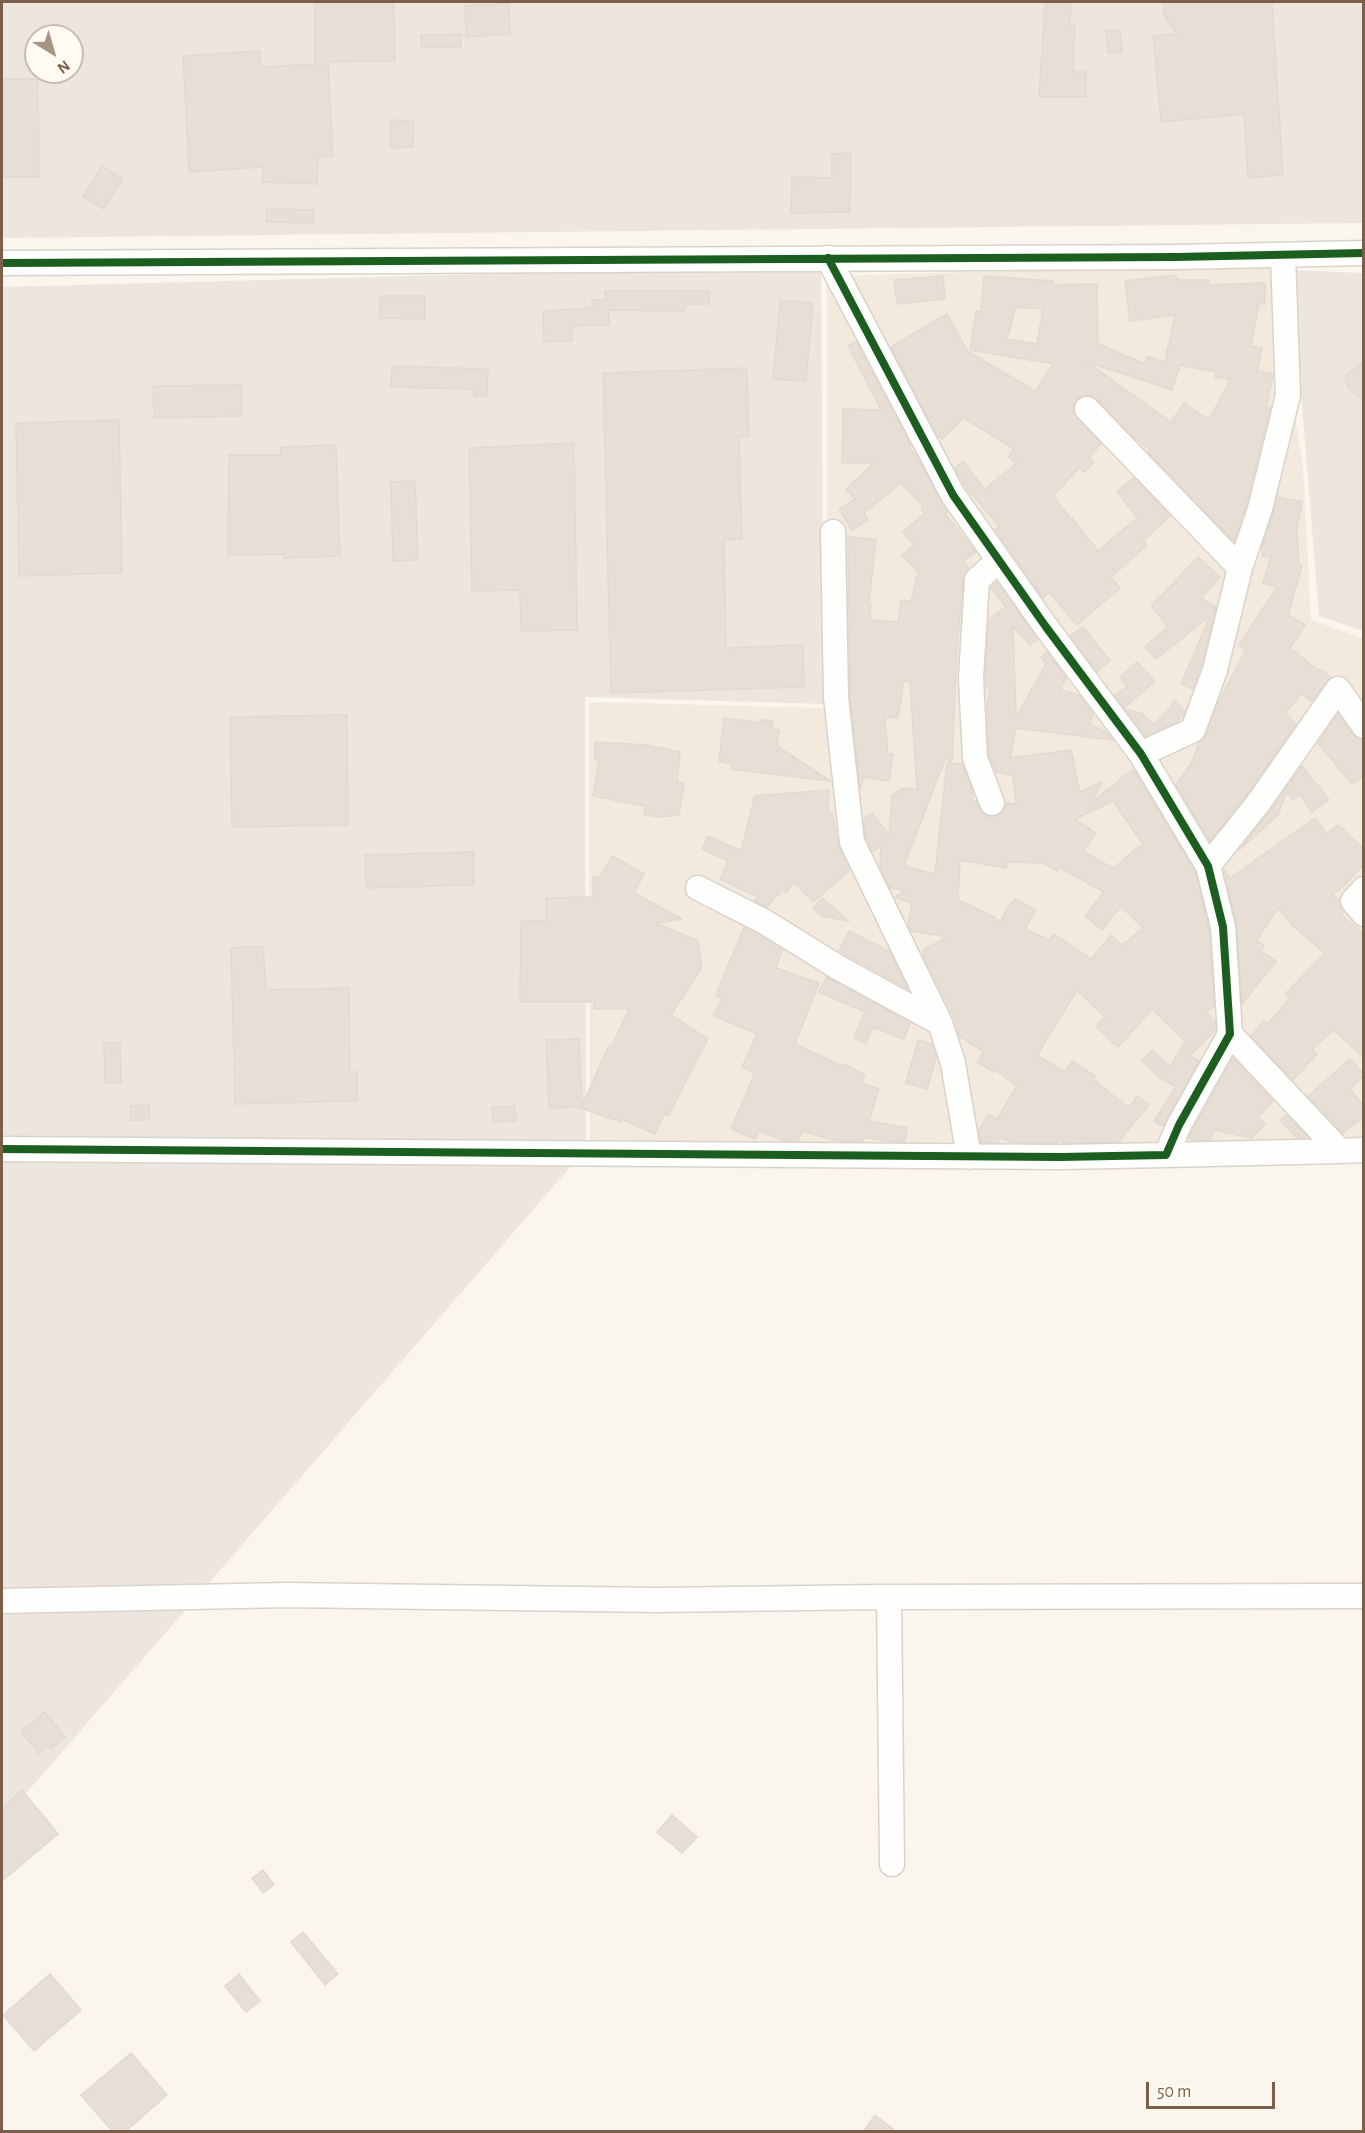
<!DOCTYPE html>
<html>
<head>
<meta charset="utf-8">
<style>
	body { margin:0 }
	#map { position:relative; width:1365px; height:2133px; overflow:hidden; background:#faf6ee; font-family:"Alegreya Sans",sans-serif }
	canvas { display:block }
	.frame { position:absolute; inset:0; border:3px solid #7b5f4b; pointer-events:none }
	.north { position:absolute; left:24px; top:24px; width:60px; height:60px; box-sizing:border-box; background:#fffbf2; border:2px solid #cabdaf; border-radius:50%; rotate:143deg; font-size:16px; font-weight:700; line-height:24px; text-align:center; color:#7b5f4b }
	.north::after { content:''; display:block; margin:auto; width:21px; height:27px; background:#a79484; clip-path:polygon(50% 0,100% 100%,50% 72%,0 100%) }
	.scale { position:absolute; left:1146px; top:2082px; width:129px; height:27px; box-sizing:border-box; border:3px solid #7b5f4b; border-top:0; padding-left:8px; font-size:18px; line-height:21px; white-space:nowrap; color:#7b5f4b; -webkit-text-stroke:4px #fffbf2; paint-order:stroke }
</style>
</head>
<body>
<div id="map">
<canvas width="1365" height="2133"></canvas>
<div class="frame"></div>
<div class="north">N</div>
<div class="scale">50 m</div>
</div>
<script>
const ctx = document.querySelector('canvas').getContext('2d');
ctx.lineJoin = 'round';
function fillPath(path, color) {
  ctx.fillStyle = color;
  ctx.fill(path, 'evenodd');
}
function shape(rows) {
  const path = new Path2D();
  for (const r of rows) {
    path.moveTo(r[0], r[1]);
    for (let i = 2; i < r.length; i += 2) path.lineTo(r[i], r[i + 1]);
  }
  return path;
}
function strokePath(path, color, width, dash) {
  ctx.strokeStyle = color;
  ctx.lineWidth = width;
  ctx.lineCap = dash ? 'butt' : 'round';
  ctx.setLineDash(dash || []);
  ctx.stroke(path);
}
fillPath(shape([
	[1272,264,1303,467,1311,620,1363,638,1363,1149,1104,1155,590,1141,589,702,827,708,827,276]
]), '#f3e9dc');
fillPath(shape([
	[2,2,1363,2,1363,223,2,238],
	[36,36,72,36,72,72,36,72],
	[821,265,824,704,585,697,586,1149,2,1821,2,287],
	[1291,270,1363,273,1363,631,1319,616]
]), '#ede6df');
const building = shape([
	[315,2,394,2,395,61,328,62,333,156,318,157,317,184,263,182,263,167,189,172,183,56,260,51,261,67,315,64,315,2],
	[1045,2,1071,2,1070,25,1075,25,1073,72,1086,72,1086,97,1039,97,1045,2],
	[1165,2,1272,2,1283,175,1248,178,1244,114,1161,122,1153,36,1177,34,1163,14,1165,2],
	[509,3,510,34,466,37,465,6,509,3],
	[1120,30,1122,52,1108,53,1106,31,1120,30],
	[461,34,461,47,421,47,421,35,461,34],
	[2,79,38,79,39,177,2,177,2,79],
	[390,120,414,121,413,147,391,148,390,120],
	[851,153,850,212,791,213,792,177,832,178,832,154,851,153],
	[102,166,123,179,104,209,83,196,102,166],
	[267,209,314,210,313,223,266,222,267,209],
	[1176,275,1177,280,1209,280,1209,285,1265,283,1265,304,1259,304,1251,346,1262,348,1257,371,1273,374,1273,377,1266,407,1270,408,1246,505,1234,541,1148,452,1151,450,1133,437,1097,399,1090,395,1084,395,1078,398,1073,406,1073,413,1101,444,1089,457,1094,462,1084,472,1079,468,1053,496,1071,519,1072,518,1098,551,1137,518,1117,491,1134,478,1170,516,1143,541,1147,545,1111,577,1120,588,1077,625,1049,592,1043,598,995,529,999,526,971,493,970,494,955,468,963,462,985,489,1017,463,1008,457,1014,449,964,418,942,439,937,435,891,347,947,314,969,354,969,352,1035,391,1054,364,970,350,976,311,981,312,984,276,1053,281,1053,285,1097,284,1098,344,1145,364,1147,356,1165,362,1175,315,1130,321,1125,281,1176,275],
	[1016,307,1043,309,1037,344,1007,339,1016,307],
	[1087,362,1172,390,1180,365,1216,372,1215,377,1230,380,1209,420,1184,403,1171,422,1087,362],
	[943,276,945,299,897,304,894,280,943,276],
	[605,291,709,291,709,304,685,304,685,311,609,310,609,325,572,326,572,341,544,342,543,311,592,308,592,300,605,300,605,291],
	[380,296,425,296,425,319,379,318,380,296],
	[780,300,813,303,806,381,773,379,780,300],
	[856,342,911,446,909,448,915,454,948,512,945,514,976,552,963,562,969,568,963,579,957,648,952,761,945,759,904,866,935,874,947,763,962,764,973,792,972,801,976,801,983,814,989,817,996,816,1003,812,1006,803,1016,804,1013,776,996,772,989,755,987,706,990,688,986,687,985,678,989,619,1006,607,991,588,997,582,1038,639,1030,645,1013,626,1016,717,1046,664,1041,657,1047,652,1066,678,1060,690,1079,695,1093,714,1090,724,1107,733,1113,740,1016,728,1010,758,1071,750,1080,792,1102,782,1092,802,1133,769,1195,871,1209,929,1214,1006,1206,1013,1215,1021,1215,1030,1190,1056,1199,1061,1163,1126,1154,1121,1176,1087,1159,1077,1142,1061,1152,1050,1170,1067,1185,1041,1152,1009,1118,1047,1096,1027,1105,1017,1077,990,1037,1055,1065,1072,1072,1061,1095,1076,1093,1079,1129,1108,1137,1096,1149,1105,1118,1142,1063,1143,1058,1139,1056,1143,1011,1142,1000,1138,998,1142,981,1142,979,1130,988,1114,997,1119,1017,1086,995,1070,994,1072,977,1062,984,1052,959,1036,956,1021,923,955,923,950,948,937,911,931,908,924,912,903,895,897,905,890,890,888,880,866,881,846,873,852,866,838,864,819,872,813,889,835,892,796,903,788,917,789,910,681,904,681,898,718,885,717,888,754,893,754,889,781,864,777,860,789,850,696,848,537,876,539,869,602,871,603,870,620,898,622,901,600,911,601,918,572,902,555,914,545,903,532,925,513,921,508,923,506,901,483,864,513,868,520,852,530,839,509,855,499,846,489,874,463,842,463,843,409,881,410,848,346,856,342],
	[1113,801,1143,844,1128,855,1114,869,1083,851,1096,833,1075,819,1113,801],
	[960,860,1006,868,1007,862,1044,863,1057,871,1059,867,1104,892,1085,916,1102,930,1121,906,1143,928,1122,945,1111,935,1091,959,1054,934,1049,940,1025,929,1036,910,1015,899,1004,914,1001,921,999,920,995,925,996,918,958,900,960,860],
	[1364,361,1364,401,1348,388,1345,378,1348,373,1364,361],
	[392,366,488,369,487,396,474,396,474,389,391,387,392,366],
	[747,368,749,436,739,437,742,539,724,540,726,648,803,645,804,687,611,693,603,373,747,368],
	[242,385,242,416,154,418,153,386,242,385],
	[119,420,122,573,19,576,16,423,119,420],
	[574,443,577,630,521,631,520,590,472,591,469,448,574,443],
	[336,445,340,556,284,558,284,554,228,555,229,455,281,455,280,447,336,445],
	[415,481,418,560,393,561,391,482,415,481],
	[1278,497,1302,502,1297,528,1299,565,1302,566,1288,615,1305,625,1290,648,1319,671,1320,669,1331,677,1312,701,1301,694,1285,714,1296,724,1248,793,1210,841,1176,785,1192,762,1199,743,1206,735,1218,703,1246,650,1239,645,1277,587,1263,583,1271,556,1263,557,1262,547,1278,497],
	[1198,557,1220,577,1201,598,1216,607,1201,666,1193,689,1181,684,1210,616,1156,659,1145,646,1168,627,1151,605,1164,593,1198,557],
	[1083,627,1110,661,1097,672,1070,636,1083,627],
	[1137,662,1155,681,1124,708,1115,696,1127,686,1120,677,1137,662],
	[1174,700,1185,711,1184,714,1175,723,1146,736,1125,709,1143,714,1153,725,1171,707,1174,700],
	[1338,714,1353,735,1364,740,1364,776,1352,784,1318,743,1338,714],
	[347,715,348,825,232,827,230,717,347,715],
	[724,718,760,723,760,720,773,721,772,730,779,730,777,746,830,781,731,769,732,764,719,761,724,718],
	[595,742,647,745,680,752,677,782,684,783,679,815,658,817,644,814,645,806,593,796,599,759,594,759,595,742],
	[1302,766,1329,800,1312,812,1300,794,1293,800,1286,793,1278,815,1239,850,1271,810,1302,766],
	[829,790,828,813,832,812,839,848,850,870,813,902,794,882,786,893,782,890,767,907,754,901,758,897,720,879,728,861,702,849,708,836,741,851,755,796,829,790],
	[1315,818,1326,834,1338,825,1364,849,1364,864,1345,885,1332,895,1339,899,1343,911,1341,915,1364,934,1364,1058,1334,1030,1312,1049,1317,1054,1293,1080,1251,1036,1264,1021,1268,1024,1290,998,1285,994,1325,953,1294,927,1278,908,1256,941,1264,945,1261,951,1276,961,1242,1004,1237,926,1224,870,1230,878,1315,818],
	[474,852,474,885,366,888,365,855,474,852],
	[612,856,644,874,634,893,682,919,656,923,698,941,702,967,671,1015,708,1039,668,1116,664,1114,655,1134,622,1119,621,1122,581,1108,609,1045,612,1046,629,1009,594,1009,594,1002,520,1002,521,921,546,921,546,898,593,897,593,877,600,877,612,856],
	[822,898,849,921,822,916,813,909,822,898],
	[744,927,782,950,776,968,819,983,795,1044,842,1066,843,1064,865,1075,861,1083,879,1089,869,1121,907,1128,905,1142,885,1141,864,1137,863,1141,837,1141,802,1131,798,1141,784,1141,759,1131,755,1139,731,1129,755,1073,742,1067,757,1034,713,1015,722,998,716,995,744,927],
	[849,931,890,952,908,989,839,951,849,931],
	[263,946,266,990,349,988,350,1072,357,1072,357,1101,235,1104,231,948,263,946],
	[827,977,910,1023,904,1039,873,1027,866,1043,854,1038,865,1012,819,992,827,977],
	[579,1039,582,1107,549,1108,546,1040,579,1039],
	[918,1040,932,1044,936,1058,927,1089,906,1083,918,1040],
	[120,1042,121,1083,105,1083,104,1043,120,1042],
	[1233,1058,1273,1101,1258,1117,1265,1124,1252,1138,1215,1130,1209,1140,1192,1140,1189,1138,1192,1131,1233,1058],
	[1350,1059,1364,1075,1350,1089,1364,1106,1364,1117,1343,1133,1308,1096,1350,1059],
	[149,1104,150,1119,131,1121,130,1106,149,1104],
	[515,1106,516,1121,493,1122,492,1107,515,1106],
	[1286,1115,1307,1136,1306,1138,1297,1138,1280,1120,1286,1115],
	[45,1712,65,1737,51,1749,48,1746,39,1754,21,1731,45,1712],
	[22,1790,58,1834,2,1881,2,1808,22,1790],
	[672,1815,697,1837,682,1853,657,1832,672,1815],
	[263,1870,274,1885,263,1893,252,1878,263,1870],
	[303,1932,338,1974,325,1985,291,1942,303,1932],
	[50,1974,81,2010,34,2051,3,2015,50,1974],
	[239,1974,260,2001,246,2012,225,1986,239,1974],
	[131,2053,167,2095,125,2132,113,2132,81,2095,131,2053],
	[875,2115,897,2132,863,2132,875,2115]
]);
fillPath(building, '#e7dfd5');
strokePath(building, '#e3d9d0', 1.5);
const minor = shape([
	[2,263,1176,257,1364,253],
	[1087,409,1240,568],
	[833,532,836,697,852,842,940,1023,953,1063,969,1157],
	[1141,754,1193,730,1215,670,1240,568,1260,509,1288,395,1283,255],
	[992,803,975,758,971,678,977,580,999,560],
	[1208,866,1259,802,1338,689,1364,726],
	[698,888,765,922,839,968,940,1023],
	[1364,889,1353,901,1364,914],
	[1230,1034,1340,1151,1364,1150],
	[2,1149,1060,1157,1166,1155,1179,1125,1230,1034,1223,927,1208,866,1141,754,1046,627,953,495,828,258],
	[1166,1155,1340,1151],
	[889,1597,892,1864],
	[2,1601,286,1595,657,1600,880,1597,1364,1596]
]);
strokePath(minor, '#d9d3cc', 27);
strokePath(minor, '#fefefc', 24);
strokePath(shape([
	[2,263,1176,257,1364,253],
	[2,1149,1060,1157,1166,1155,1179,1125,1230,1034,1223,927,1208,866,1141,754,1046,627,953,495,828,258]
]), '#1b5e20', 8);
</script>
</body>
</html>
